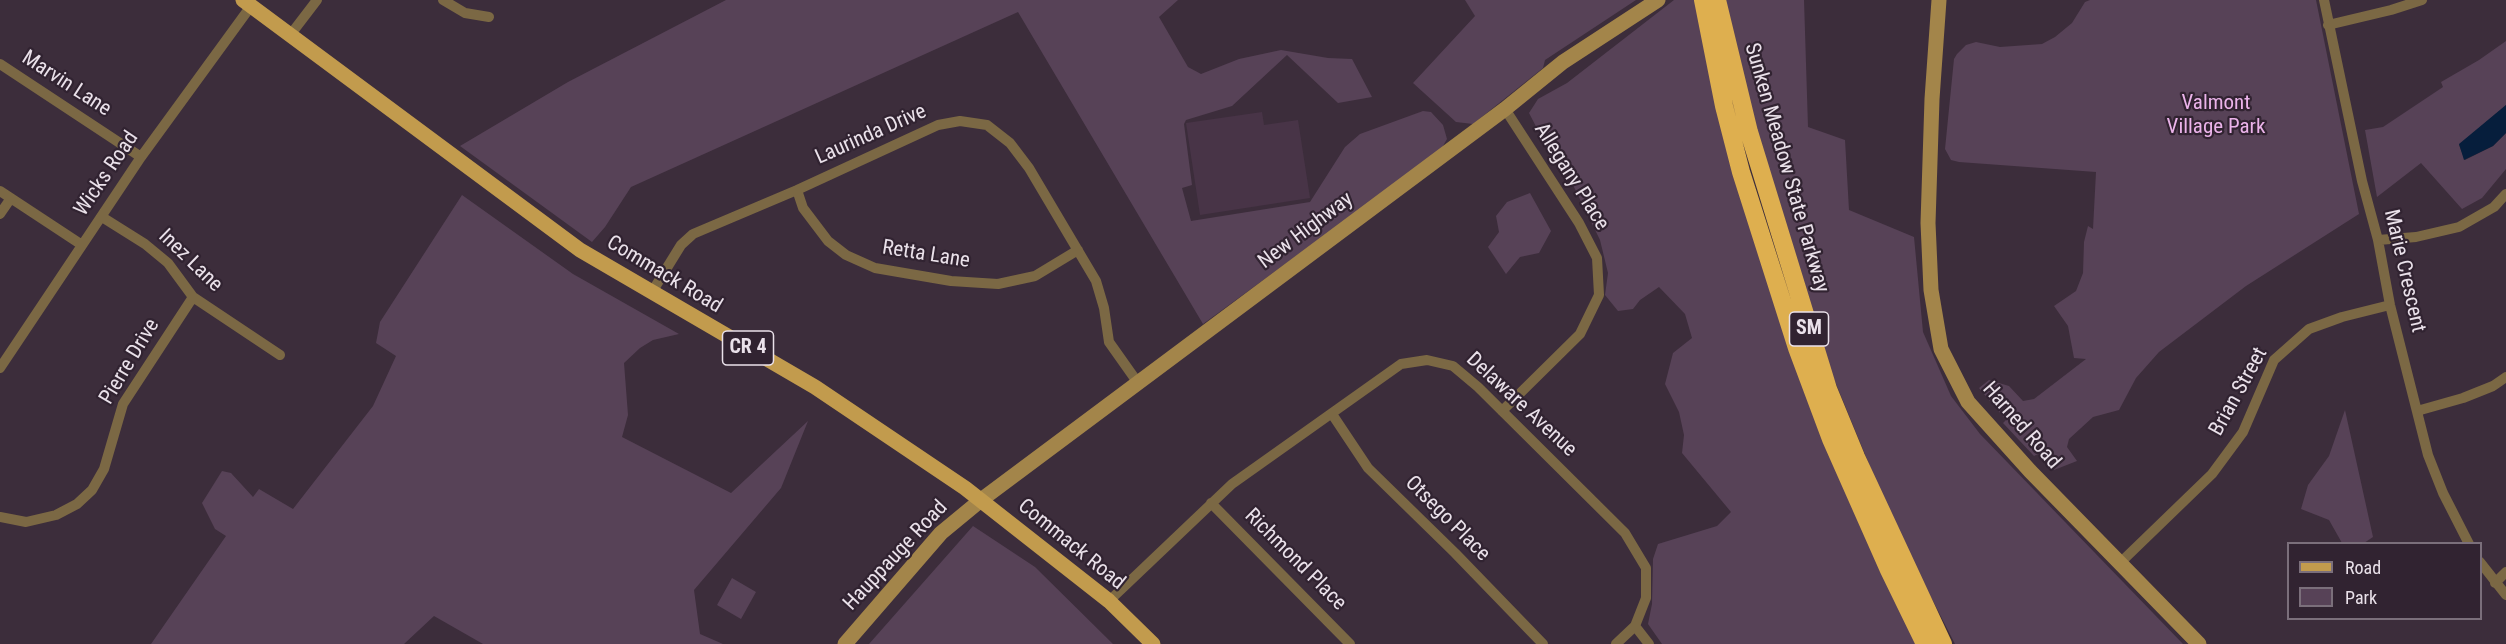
<!DOCTYPE html>
<html>
<head>
<meta charset="utf-8">
<style>
	body { margin:0 }
	#map { position:relative; width:2506px; height:644px; overflow:hidden; background:#3c2d3b; font-family:"Roboto Condensed",sans-serif }
	canvas { display:block }
	.legend { position:absolute; left:2287px; top:542px; width:195px; height:78px; box-sizing:border-box; background:#312331; border:2px solid #7b6f7b; margin:0; padding:8px 10px; list-style:none; font-size:18px; color:#eae1ea }
	.legend li { display:flex; align-items:center; gap:12px; height:30px }
	.legend b { width:30px; border:2px solid #7b6f7b }
</style>
</head>
<body>
<div id="map">
<canvas width="2506" height="644"></canvas>
<ul class="legend">
<li><b style="height:8px;background:#c29b4d"></b>Road</li>
<li><b style="height:16px;background:#574257"></b>Park</li>
</ul>
</div>
<script>
const ctx = document.querySelector('canvas').getContext('2d');
ctx.lineJoin = 'round';
function fillPath(path, color) {
  ctx.fillStyle = color;
  ctx.fill(path, 'evenodd');
}
function shape(rows) {
  const path = new Path2D();
  for (const r of rows) {
    path.moveTo(r[0], r[1]);
    for (let i = 2; i < r.length; i += 2) path.lineTo(r[i], r[i + 1]);
  }
  return path;
}
function strokePath(path, color, width, dash) {
  ctx.strokeStyle = color;
  ctx.lineWidth = width;
  ctx.lineCap = dash ? 'butt' : 'round';
  ctx.setLineDash(dash || []);
  ctx.stroke(path);
}
function drawText(font, color, halo, rows, align = 'center') {
  ctx.font = font + ' "Roboto Condensed",sans-serif';
  ctx.lineWidth = 4.5;
  ctx.setLineDash([]);
  ctx.textBaseline = 'middle';
  ctx.strokeStyle = halo;
  ctx.fillStyle = color;
  for (const [text, x, y, turn = 0] of rows) {
    ctx.save();
    ctx.translate(x, y);
    ctx.rotate((+turn || 0) * Math.PI / 180);
    ctx.textAlign = isNaN(turn) ? turn : align;
    if (halo) ctx.strokeText(text, 0, 0);
    ctx.fillText(text, 0, 0);
    ctx.restore();
  }
}
fillPath(shape([
	[1262,112,1264,125,1298,120,1310,198,1200,215,1186,123]
]), '#483447');
fillPath(shape([
	[726,0,1178,0,1159,17,1188,67,1201,74,1239,59,1281,50,1328,58,1352,59,1372,97,1338,103,1287,55,1232,106,1186,120,1184,124,1192,185,1182,188,1191,221,1310,202,1345,147,1360,134,1423,111,1431,112,1443,125,1447,139,1440,151,1203,324,1018,12,631,187,605,227,592,242,460,146,568,82],
	[1465,0,1636,0,1545,60,1543,68,1473,124,1456,122,1413,83,1475,16],
	[1674,0,1697,0,1731,152,1918,644,1662,644,1648,624,1652,604,1653,559,1658,544,1717,526,1731,512,1682,453,1684,435,1679,412,1665,384,1673,353,1692,338,1685,314,1659,287,1640,300,1633,309,1618,311,1605,295,1608,273,1600,240,1573,185,1573,166,1542,138,1529,113,1538,99,1567,83],
	[1723,0,1804,0,1808,127,1845,140,1849,210,1914,237,1923,332,1951,396,1980,434,2183,644,1955,644,1894,525,1827,362,1780,219],
	[2090,0,2316,0,2359,214,2246,286,2159,352,2136,378,2119,410,2093,417,2069,439,2067,447,2077,461,2054,470,2038,454,2034,456,2003,423,2006,420,1979,388,1989,380,2009,386,2023,401,2034,399,2086,359,2074,358,2068,326,2054,306,2076,291,2083,273,2084,242,2088,226,2093,229,2096,172,1959,162,1951,160,1945,149,1954,59,1957,54,1966,45,1976,42,2000,47,2042,44,2055,37,2072,23,2085,2],
	[2506,41,2506,105,2459,145,2465,160,2493,146,2506,133,2506,169,2482,198,2462,209,2421,163,2377,197,2365,130,2383,127,2443,87,2441,82,2479,60],
	[1530,193,1551,231,1539,253,1520,257,1506,274,1488,247,1499,232,1496,216,1507,202],
	[462,195,573,274,679,334,653,340,640,348,624,363,628,415,622,437,731,493,808,421,781,488,694,590,700,634,723,644,483,644,434,616,404,644,151,644,226,536,215,529,202,503,222,471,231,473,253,497,259,489,293,509,373,406,396,356,376,343,380,322],
	[2345,410,2373,537,2364,543,2342,543,2329,520,2301,509,2308,485,2329,456],
	[973,526,1035,567,1113,644,869,644],
	[732,578,756,592,741,619,717,605]
]), '#574257');
fillPath(shape([
	[2506,105,2506,133,2493,146,2464,160,2459,144]
]), '#061e3c');
strokePath(shape([
	[443,0,465,13,489,17],
	[2324,0,2362,181,2378,240,2390,305,2428,455,2443,493,2469,544],
	[2328,25,2391,10,2422,0],
	[291,34,317,0],
	[0,64,141,157],
	[797,190,803,208,828,241,846,255,875,268,951,281,998,284,1035,276,1078,250],
	[0,191,82,245],
	[0,214,11,198],
	[102,217,145,244,168,263,193,297,280,355],
	[2378,240,2416,237,2459,227,2494,207,2506,194],
	[652,292,681,245,693,234,797,190,938,125,960,121,987,125,1010,143,1029,168,1096,281,1104,308,1109,342,1138,383],
	[0,368,141,157,251,6],
	[1502,411,1580,334,1599,295,1597,258,1579,223,1505,109],
	[2417,411,2463,398,2493,386,2506,377],
	[1332,414,1368,468,1455,553,1543,644],
	[1211,503,1350,644],
	[0,517,26,522,56,515,77,504,92,490,104,469,123,404,193,297],
	[2121,562,2212,474,2243,432,2274,360,2309,329,2342,317,2390,305],
	[2480,562,2506,595],
	[2495,583,2506,572],
	[1109,601,1232,484,1401,364,1427,360,1453,366,1478,387,1625,533,1646,568,1646,598,1635,626,1616,644],
	[1635,626,1649,644]
]), '#7b6844', 10);
strokePath(shape([
	[1939,0,1932,99,1928,223,1931,290,1941,349,1968,402,2030,471,2199,644],
	[845,644,941,533,981,500,1505,109,1563,62,1658,0]
]), '#a3854a', 15);
strokePath(shape([
	[243,0,580,250,815,387,965,488,1109,601,1153,644]
]), '#c29b4d', 15);
strokePath(shape([
	[1703,0,1724,106,1741,172,1797,348,1831,439,1889,570,1925,644],
	[1717,0,1749,132,1828,389,1856,457,1943,644]
]), '#deaf4f', 18);
for (const [x, y, w] of [
	[1809,329,39],
	[748,348,51]
]) {
  const box = new Path2D();
  box.roundRect(x - w / 2, y - 17, w, 34, 4.5);
  ctx.fillStyle = '#312331';
  ctx.fill(box);
  strokePath(box, '#eae1ea', 1.5);
}
drawText('bold 20px', '#eae1ea', null, [
	["SM",1809,329],
	["CR 4",748,348]
]);
drawText('21px', '#eae1ea', '#312331', [
	["Marvin Lane",66,84,33],
	["Laurinda Drive",871,135,-24],
	["Sunken Meadow State Parkway",1786,168,74],
	["Wicks Road",107,174,-56],
	["Allegany Place",1571,177,58],
	["New Highway",1306,231,-37],
	["Retta Lane",926,255,9],
	["Inez Lane",190,261,44],
	["Marie Crescent",2404,271,77],
	["Commack Road",664,275,31],
	["Pierre Drive",130,362,-59],
	["Brian Street",2239,392,-61],
	["Delaware Avenue",1521,405,43],
	["Harned Road",2021,426,49],
	["Otsego Place",1447,519,45],
	["Commack Road",1071,545,39],
	["Hauppauge Road",896,556,-47],
	["Richmond Place",1295,560,45]
]);
drawText('21px', '#ebb3ea', '#312331', [
	["Valmont",2216,104],
	["Village Park",2216,128]
]);
</script>
</body>
</html>
